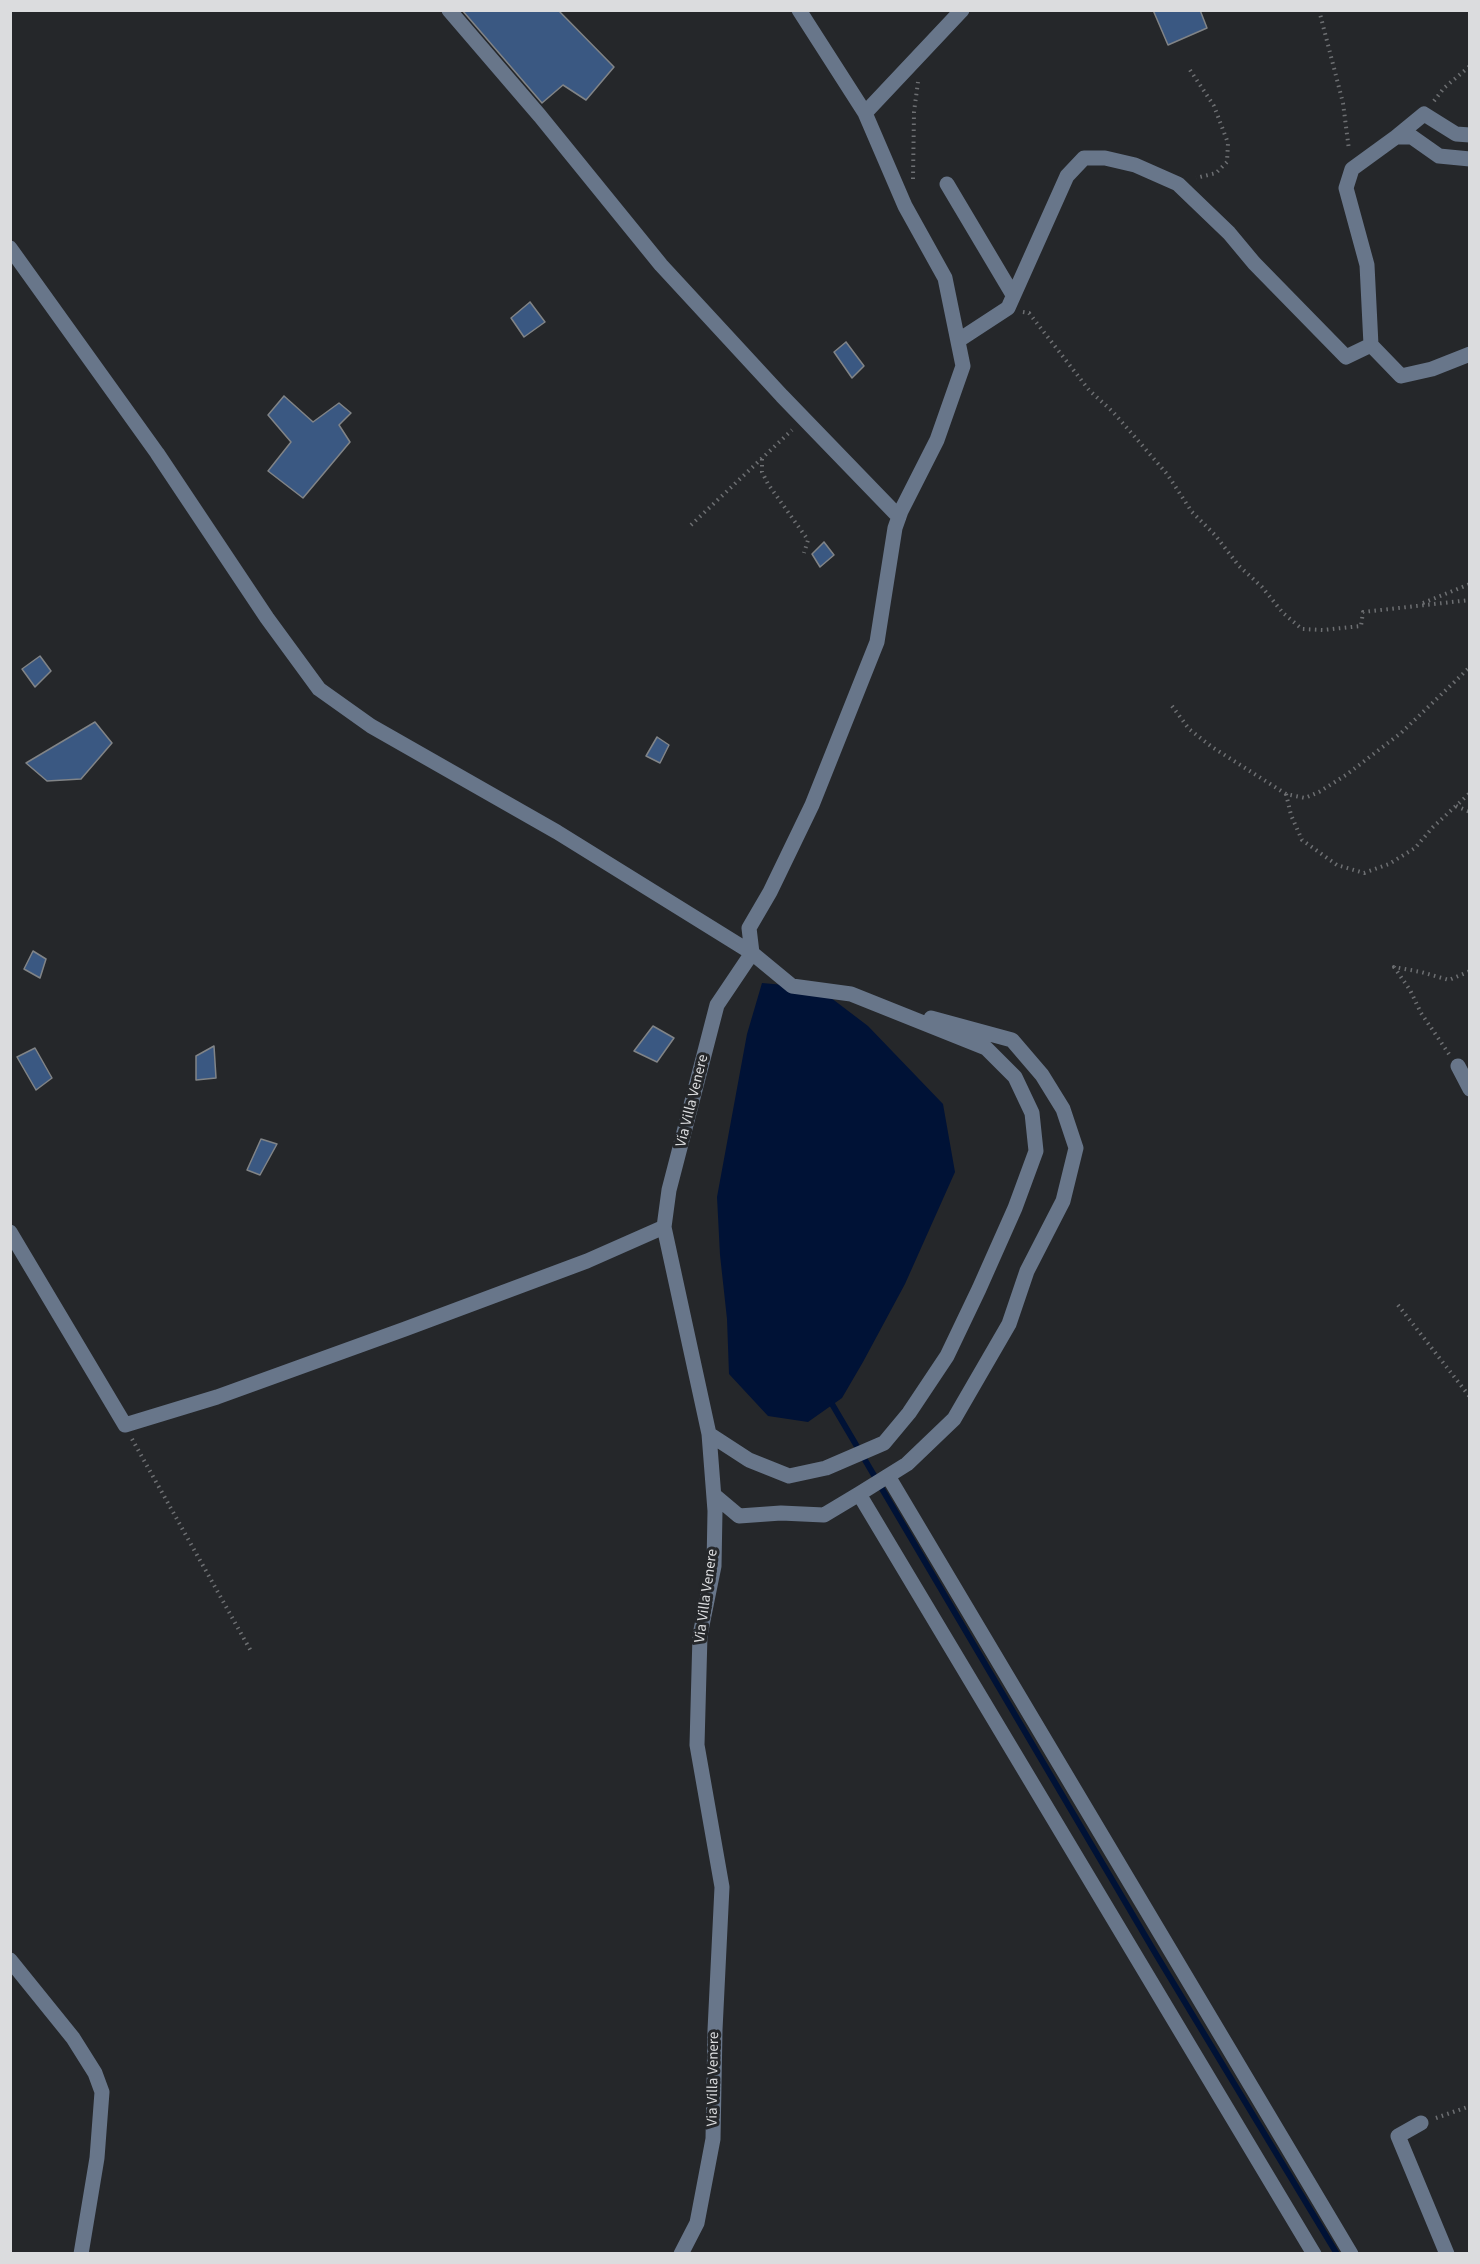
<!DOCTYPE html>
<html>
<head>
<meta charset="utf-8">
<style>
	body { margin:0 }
	#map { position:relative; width:1480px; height:2264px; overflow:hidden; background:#25272a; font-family:"Source Sans 3",sans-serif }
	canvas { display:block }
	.frame { position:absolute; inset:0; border:12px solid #dbdcde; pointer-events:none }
</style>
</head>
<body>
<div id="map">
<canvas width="1480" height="2264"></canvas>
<div class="frame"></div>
</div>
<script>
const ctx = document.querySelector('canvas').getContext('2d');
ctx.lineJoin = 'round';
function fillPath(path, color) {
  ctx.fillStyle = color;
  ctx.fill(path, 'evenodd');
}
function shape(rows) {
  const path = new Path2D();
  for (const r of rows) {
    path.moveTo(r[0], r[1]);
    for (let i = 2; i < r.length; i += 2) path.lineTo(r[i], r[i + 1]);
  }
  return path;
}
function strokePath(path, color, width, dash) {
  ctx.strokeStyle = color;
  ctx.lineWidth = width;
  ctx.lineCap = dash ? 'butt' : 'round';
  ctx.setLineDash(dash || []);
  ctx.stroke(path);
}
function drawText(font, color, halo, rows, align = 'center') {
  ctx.font = font + ' "Source Sans 3",sans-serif';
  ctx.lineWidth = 6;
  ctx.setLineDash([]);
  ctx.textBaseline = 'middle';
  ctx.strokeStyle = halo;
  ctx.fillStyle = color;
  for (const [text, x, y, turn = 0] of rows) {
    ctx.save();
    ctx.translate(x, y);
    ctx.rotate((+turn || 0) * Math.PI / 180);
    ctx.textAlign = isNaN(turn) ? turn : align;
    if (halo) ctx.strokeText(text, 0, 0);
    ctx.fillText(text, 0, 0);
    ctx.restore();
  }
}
fillPath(shape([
	[762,983,818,988,868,1026,943,1104,955,1172,905,1284,863,1362,842,1398,808,1422,768,1416,729,1374,727,1319,720,1255,717,1197,747,1034]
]), '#001236');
strokePath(shape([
	[832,1404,1157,1956,1337,2254]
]), '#001236', 6);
const building = shape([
	[462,10,558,10,614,67,586,100,563,85,542,103,462,10],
	[1153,10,1200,10,1207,28,1168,45,1153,10],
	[530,302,545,322,524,337,511,318,530,302],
	[846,342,864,366,852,378,834,352,846,342],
	[284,396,313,422,339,403,351,413,339,425,350,442,303,498,268,471,291,442,268,415,284,396],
	[824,542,834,555,820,567,812,554,824,542],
	[40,656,51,671,35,687,22,669,40,656],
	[95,722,112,743,81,779,47,781,26,763,95,722],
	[657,737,669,745,660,763,646,756,657,737],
	[33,951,46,959,40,978,24,969,33,951],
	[653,1026,674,1038,657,1062,634,1051,653,1026],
	[214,1046,216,1078,196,1080,196,1056,214,1046],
	[35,1048,52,1078,36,1090,17,1057,35,1048],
	[261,1139,277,1144,260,1175,247,1170,261,1139]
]);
fillPath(building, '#3a5882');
strokePath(building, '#818487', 1.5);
strokePath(shape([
	[1319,10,1343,103,1349,150],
	[1190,70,1214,106,1228,143,1227,162,1216,173,1196,178],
	[1434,101,1444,88,1470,66],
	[913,179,914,112,918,82],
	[1023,312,1029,313,1089,390,1113,412,1141,444,1167,474,1192,512,1215,535,1239,566,1262,587,1283,613,1302,629,1323,630,1361,626,1363,612,1470,600],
	[762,459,762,472,768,484,808,540,804,553],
	[691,525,792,430],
	[1423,603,1470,584],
	[1172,706,1189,729,1212,747,1286,794,1305,798,1319,792,1346,775,1401,733,1470,667],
	[1286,794,1291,815,1302,840,1337,865,1364,873,1389,864,1415,848,1433,827,1470,793],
	[1456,806,1470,812],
	[1449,1054,1421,1013,1410,990,1394,967,1421,972,1449,980,1470,971],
	[1398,1305,1470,1397],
	[132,1439,252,1653],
	[1436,2118,1470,2106]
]), '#6d6f72', 4, [1.5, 4.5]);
strokePath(shape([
	[449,10,540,116,661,265,782,396,899,517],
	[865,113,962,10],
	[1396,137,1424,114,1456,134,1470,135],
	[947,184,1013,295],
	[10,248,157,453,267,618,319,689,371,726,557,832,752,953,792,986,851,994,986,1048,1015,1077,1032,1113,1036,1151,1015,1208,979,1289,947,1356,909,1413,884,1443,826,1468,789,1476,749,1460,709,1434],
	[959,340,1008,308,1067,176,1084,158,1105,158,1135,165,1178,184,1229,233,1254,263,1346,357,1371,345,1401,376,1432,369,1470,354],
	[1371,345,1367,265,1346,188,1352,169,1396,137,1412,137,1439,156,1470,159],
	[752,953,749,928,770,892,812,805,877,642,895,528,901,511,937,440,963,366,945,278,905,206,865,113,799,10],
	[1458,1066,1470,1089],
	[10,1232,125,1425,217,1397,405,1329,587,1261,664,1227],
	[888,1476,1351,2254],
	[859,1494,1314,2254],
	[714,1495,739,1516,781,1513,824,1515,859,1494,907,1464,954,1419,1009,1324,1027,1271,1063,1201,1076,1148,1063,1109,1042,1075,1012,1040,931,1018],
	[10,1960,73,2038,95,2073,102,2092,97,2158,81,2254],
	[1421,2123,1398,2136,1447,2254],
	[681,2254,697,2223,713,2139,715,2030,722,1887,697,1745,700,1635,714,1566,715,1511,709,1434,664,1227,669,1190,717,1005,752,953]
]), '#68768a', 15);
drawText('15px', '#dbdcde', '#25272a', [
	["Via Villa Venere",693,1101,-76],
	["Via Villa Venere",707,1596,-82],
	["Via Villa Venere",714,2079,-89]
]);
</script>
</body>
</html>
